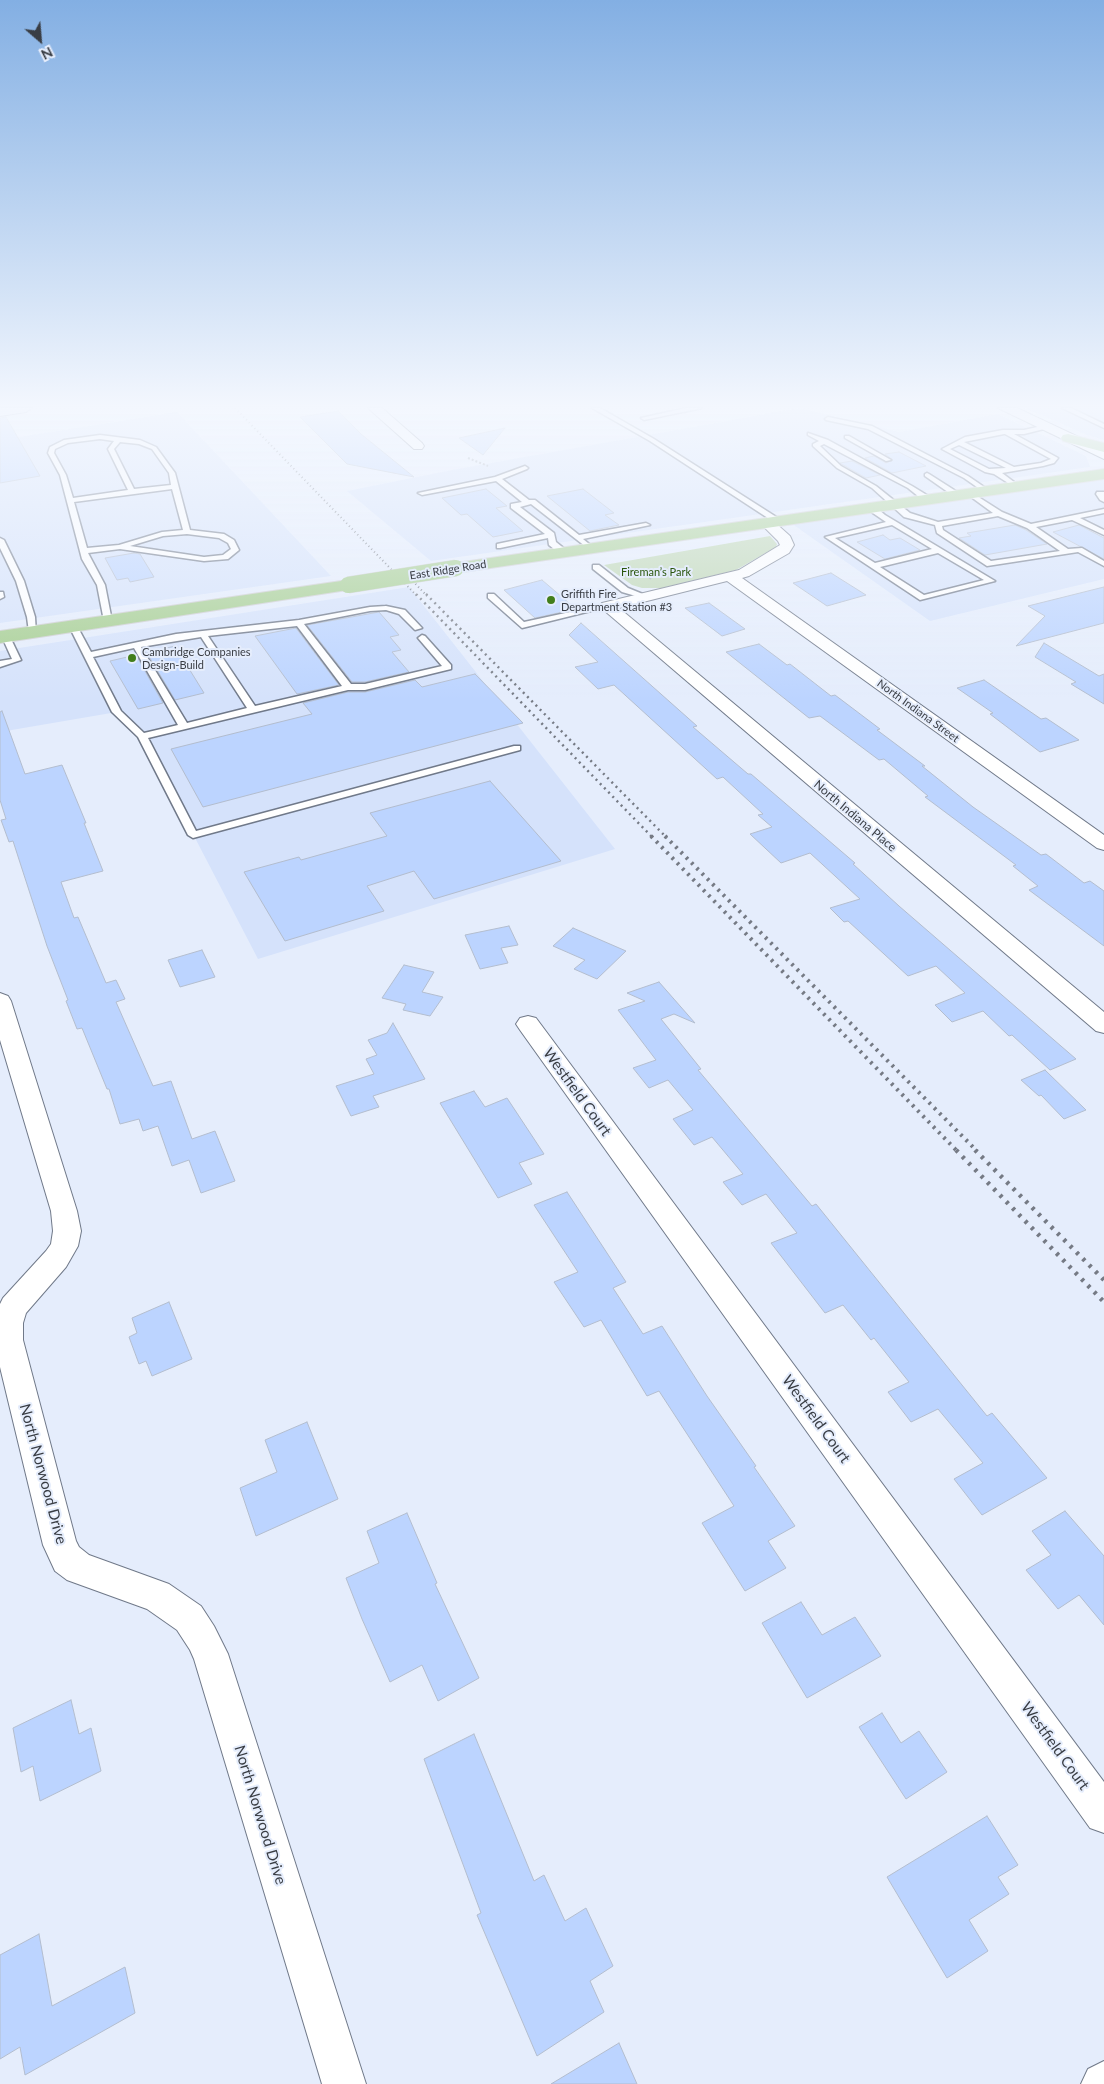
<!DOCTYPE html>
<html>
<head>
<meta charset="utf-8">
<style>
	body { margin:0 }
	#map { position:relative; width:1104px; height:2084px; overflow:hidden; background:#e5edfc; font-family:Lato,sans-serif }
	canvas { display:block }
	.north { position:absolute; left:15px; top:15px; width:50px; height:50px; -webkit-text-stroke:4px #e5edfc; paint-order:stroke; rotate:153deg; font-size:14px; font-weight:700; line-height:20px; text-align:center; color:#393d44 }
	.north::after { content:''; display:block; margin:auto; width:18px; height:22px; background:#393d44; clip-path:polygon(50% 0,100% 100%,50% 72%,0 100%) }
</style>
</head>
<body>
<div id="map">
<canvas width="1104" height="2084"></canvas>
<div class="north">N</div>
</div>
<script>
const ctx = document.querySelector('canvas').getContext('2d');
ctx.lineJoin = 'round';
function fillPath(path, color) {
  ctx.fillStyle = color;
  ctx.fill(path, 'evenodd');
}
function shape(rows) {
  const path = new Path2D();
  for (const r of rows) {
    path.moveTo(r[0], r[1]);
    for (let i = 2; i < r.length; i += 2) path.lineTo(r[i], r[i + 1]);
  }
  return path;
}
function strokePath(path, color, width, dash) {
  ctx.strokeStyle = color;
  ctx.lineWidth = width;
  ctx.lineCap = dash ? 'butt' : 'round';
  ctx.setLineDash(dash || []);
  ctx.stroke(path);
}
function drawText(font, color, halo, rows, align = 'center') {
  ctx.font = font + ' Lato,sans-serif';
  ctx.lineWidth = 4;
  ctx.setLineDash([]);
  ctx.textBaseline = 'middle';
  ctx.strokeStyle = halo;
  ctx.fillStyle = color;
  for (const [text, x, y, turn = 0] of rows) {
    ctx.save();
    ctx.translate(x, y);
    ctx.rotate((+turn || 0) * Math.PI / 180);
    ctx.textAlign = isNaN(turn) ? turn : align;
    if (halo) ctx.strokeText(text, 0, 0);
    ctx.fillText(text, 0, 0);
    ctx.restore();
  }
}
fillPath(shape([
	[799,408,899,432,998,414,1086,456,1090,467,431,561,347,491,452,470],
	[1025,408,1104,408,1104,440,1087,435],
	[177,412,331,576,0,623,0,440],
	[1104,476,1104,579,930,621,788,521],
	[409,587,615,849,258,959,142,736,117,712,0,732,0,651]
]), '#d5e2fb');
fillPath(shape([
	[770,536,777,544,776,547,736,570,662,588,642,588,632,585,604,565]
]), '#bdd6b2');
const building = shape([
	[338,411,361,434,414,477,347,464,300,417,338,411],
	[6,417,40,476,0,483,0,418,6,417],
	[505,428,483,455,459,438,505,428],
	[899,452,926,466,892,473,865,458,874,456,886,463,893,460,885,454,899,452],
	[852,461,880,475,866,478,840,463,852,461],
	[486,489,507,506,496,508,523,531,493,537,467,514,461,515,442,498,486,489],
	[583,489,614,513,605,515,619,525,590,531,547,496,583,489],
	[1015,525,1026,530,1047,544,985,555,959,538,971,536,967,533,1015,525],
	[1079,525,1104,538,1104,559,1053,532,1079,525],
	[883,535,890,540,900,538,920,550,885,559,857,542,883,535],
	[134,553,140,554,154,577,130,582,128,578,117,580,105,558,134,553],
	[831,573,866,595,827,606,793,583,831,573],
	[542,580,576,609,535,618,504,590,542,580],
	[1104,587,1104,623,1016,646,1045,616,1028,606,1104,587],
	[709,603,745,629,722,636,685,608,709,603],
	[379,612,399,635,390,637,401,650,392,652,409,672,365,682,352,682,307,625,379,612],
	[581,623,697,726,693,727,748,774,751,774,855,863,853,864,899,906,1076,1059,1050,1070,1012,1035,1009,1036,983,1011,952,1022,935,1005,965,993,936,966,908,976,848,921,844,922,830,908,860,899,810,853,781,863,750,834,772,827,758,815,763,814,723,777,717,779,614,685,598,689,575,667,598,662,569,635,581,623],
	[296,628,339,685,297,694,255,636,296,628],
	[1044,643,1099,676,1104,674,1104,704,1071,684,1076,682,1035,657,1044,643],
	[759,644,787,665,790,664,831,696,835,695,880,729,877,730,925,766,922,766,973,807,1041,855,1046,854,1084,883,1090,881,1104,891,1104,946,1029,890,1038,886,1013,866,1016,865,925,797,928,796,884,759,879,760,820,716,809,718,726,652,759,644],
	[175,646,204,693,175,700,147,653,175,646],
	[136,655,163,703,138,709,110,661,136,655],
	[475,674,523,723,203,807,171,749,312,714,303,703,348,692,365,692,415,680,422,687,475,674],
	[984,680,1041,719,1046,718,1079,740,1040,752,990,714,993,713,957,688,984,680],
	[2,711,25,774,62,765,86,823,84,823,103,871,61,882,74,918,78,917,106,983,116,980,125,999,116,1002,153,1086,171,1081,192,1139,215,1131,235,1181,201,1193,189,1160,172,1166,158,1126,143,1131,139,1119,120,1124,109,1089,107,1089,82,1028,77,1029,66,1001,68,1000,47,946,13,841,9,842,1,820,6,819,0,800,0,712,2,711],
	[490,781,561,861,434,899,414,871,367,886,384,911,285,941,244,872,299,857,301,860,387,836,370,813,490,781],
	[509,926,518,945,501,948,508,963,480,969,465,935,509,926],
	[573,928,626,951,597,979,574,969,585,960,553,946,573,928],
	[202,950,215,977,180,987,168,960,202,950],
	[404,965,434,972,422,992,443,997,430,1016,403,1010,406,1004,382,998,404,965],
	[659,982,695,1023,674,1014,661,1019,701,1069,698,1070,812,1206,816,1204,987,1416,992,1413,1047,1478,982,1515,954,1479,983,1463,938,1409,911,1422,888,1392,909,1382,874,1338,871,1340,843,1305,825,1313,771,1243,797,1233,766,1194,742,1205,723,1182,743,1174,712,1137,694,1145,673,1119,693,1110,668,1080,649,1088,633,1068,656,1060,618,1010,645,1001,627,993,659,982],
	[393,1023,425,1079,373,1096,379,1107,351,1116,336,1086,374,1074,366,1059,377,1055,368,1040,387,1033,393,1023],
	[1045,1070,1086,1110,1064,1119,1041,1095,1039,1096,1021,1080,1045,1070],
	[474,1091,485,1107,507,1098,544,1154,519,1163,532,1184,498,1198,440,1103,474,1091],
	[567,1192,626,1282,613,1288,643,1334,662,1326,707,1396,756,1466,754,1467,795,1526,768,1541,786,1568,745,1591,702,1523,734,1506,659,1391,647,1396,601,1320,584,1327,554,1282,578,1272,534,1205,567,1192],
	[169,1302,192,1359,152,1376,146,1361,139,1364,129,1337,137,1333,132,1318,169,1302],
	[307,1422,338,1499,256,1536,240,1488,277,1472,265,1440,307,1422],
	[1065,1511,1104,1556,1104,1625,1079,1595,1058,1609,1026,1570,1051,1555,1032,1531,1065,1511],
	[407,1513,437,1583,435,1584,479,1678,438,1701,422,1665,390,1682,362,1619,346,1578,379,1563,367,1531,407,1513],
	[801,1602,822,1635,855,1617,881,1656,807,1698,762,1623,801,1602],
	[71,1700,79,1734,91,1728,101,1771,40,1801,33,1766,21,1772,13,1728,71,1700],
	[882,1713,901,1743,919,1731,947,1772,906,1799,859,1727,882,1713],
	[474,1734,534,1881,544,1875,565,1921,586,1908,613,1966,590,1981,604,2012,537,2056,477,1915,481,1913,424,1759,474,1734],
	[987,1816,1018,1865,998,1877,1009,1894,969,1920,988,1951,947,1978,887,1877,987,1816],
	[39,1934,52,2006,125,1967,135,2013,25,2075,20,2047,0,2059,0,1955,39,1934],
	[619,2043,637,2084,551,2084,619,2043]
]);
fillPath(building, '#bcd4ff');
strokePath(building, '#b3bdce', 1);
const service = shape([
	[592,408,600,408,654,439,781,520,774,522,650,441,592,408],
	[686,408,702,408,644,420,641,418,686,408],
	[1062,408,1071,408,1104,424,1104,428,1062,408],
	[828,417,872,426,968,476,990,491,984,492,964,478,868,429,826,420,825,419,828,417],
	[1046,425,1048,426,1048,428,1024,434,1014,434,1058,458,1054,463,1043,466,1002,473,1018,485,1018,487,1016,488,994,474,985,472,942,449,965,437,1003,430,1024,430,1046,425],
	[1004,434,1005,434,1051,459,1041,463,1014,467,964,442,1004,434],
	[959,445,1006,468,989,469,950,449,959,445],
	[808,433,828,440,912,486,930,497,930,501,924,501,908,488,824,444,820,446,841,466,876,486,910,513,938,522,993,513,967,494,965,493,969,491,1002,512,1031,524,1104,509,1104,513,1080,518,1104,530,1104,535,1072,520,1036,527,1068,549,1082,548,1104,561,1104,566,1078,552,987,566,937,533,935,525,904,517,872,488,837,468,813,446,813,444,819,441,808,435,808,433],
	[998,516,1027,528,1060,551,991,561,943,530,942,526,998,516],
	[100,435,140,440,156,447,175,473,190,530,224,534,234,540,239,550,228,559,204,561,120,549,88,553,105,585,112,621,108,623,104,621,97,585,82,559,60,475,48,453,50,447,64,440,100,435],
	[100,439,114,441,108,449,128,490,73,498,66,475,54,453,55,449,68,443,100,439],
	[120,442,139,444,152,449,169,473,171,485,134,489,114,449,120,442],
	[172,489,183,530,162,532,119,545,87,548,74,502,172,489],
	[187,534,219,538,228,543,231,549,223,555,204,557,130,546,163,536,187,534],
	[845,436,849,436,891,460,886,461,845,438,845,436],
	[525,466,528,468,527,469,502,479,529,500,535,500,579,535,646,523,650,525,583,539,594,548,590,550,531,504,520,507,554,533,556,542,566,550,566,554,560,554,549,545,548,538,500,548,497,548,497,544,545,534,511,508,511,504,522,502,496,481,422,495,418,493,495,477,525,466],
	[927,473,929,474,962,495,955,497,925,476,925,474,927,473],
	[1097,492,1104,492,1104,502,1100,500,1096,494,1097,492],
	[867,505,873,505,885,515,995,581,920,600,825,537,886,522,867,509,867,505],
	[892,525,932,549,875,563,835,538,892,525],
	[938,553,984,580,924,595,880,567,938,553],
	[0,538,4,540,24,581,35,617,36,634,29,632,27,617,16,581,0,548,0,538],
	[593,565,599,565,628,588,650,597,646,599,622,592,593,569,593,565],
	[0,592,3,592,4,597,0,599,0,592],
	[488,594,494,594,524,622,607,604,611,606,522,628,488,598,488,594],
	[386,606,405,610,422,628,415,630,399,614,386,610,370,611,304,624,351,684,365,684,442,666,418,638,422,635,425,636,451,665,451,669,365,690,348,690,148,738,196,831,514,746,520,746,520,750,193,838,188,835,138,737,112,712,69,626,76,624,91,652,176,634,299,620,370,607,386,606],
	[297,626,342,686,255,706,208,636,297,626],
	[201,637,247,708,187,723,141,647,201,637],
	[134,648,178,725,144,733,121,711,93,657,134,648],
	[6,634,10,637,21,660,0,667,0,661,12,659,2,637,6,634]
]);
const minor = shape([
	[0,408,32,408,26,412,0,416,0,408],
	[368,408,382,408,422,443,424,446,422,449,414,449,368,408],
	[766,518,771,519,790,536,794,545,789,553,749,576,742,578,1104,835,1104,850,1097,848,727,581,619,608,1104,1012,1104,1033,1096,1031,599,606,602,603,739,570,780,545,778,541,759,522,766,518],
	[0,993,8,996,11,1001,77,1211,81,1231,78,1246,66,1267,26,1313,23,1323,23,1340,76,1541,79,1547,89,1555,169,1584,201,1606,214,1626,228,1654,366,2084,322,2084,194,1659,190,1650,177,1630,147,1609,67,1580,55,1571,43,1545,0,1367,0,1304,3,1298,46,1251,51,1244,53,1231,51,1211,0,1040,0,993],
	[528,1016,536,1018,1104,1782,1104,1833,1090,1828,520,1030,516,1024,520,1018,528,1016],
	[1104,2061,1104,2084,1081,2084,1088,2069,1104,2061]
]);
const tertiary = shape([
	[998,408,1017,408,1104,449,1104,459,998,408]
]);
const primary = shape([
	[1068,434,1104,443,1104,452,1063,441,1061,438,1063,435,1068,434],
	[1104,469,1104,479,456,573,450,572,447,568,450,564,456,563,1104,469],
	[348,580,354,581,357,585,354,589,0,643,0,631,348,580]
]);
strokePath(service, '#707989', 3);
strokePath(minor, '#707989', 2);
strokePath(tertiary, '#707989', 2);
strokePath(primary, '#cfd0d2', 2);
strokePath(shape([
	[468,458,488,466],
	[651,579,647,576,672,571,674,573]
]), '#a0a7b2', 2, [2, 2]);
fillPath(service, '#fff');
fillPath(minor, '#fff');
fillPath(tertiary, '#fff');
fillPath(primary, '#a6ce91');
strokePath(shape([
	[235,408,417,596],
	[410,578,427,596]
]), '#757a84', 2, [1, 3]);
strokePath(shape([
	[416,594,653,838],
	[426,594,667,838]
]), '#757a84', 2.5, [2, 4]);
strokePath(shape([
	[651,836,957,1151],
	[665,836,977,1151]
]), '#757a84', 4, [2.5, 5]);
strokePath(shape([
	[956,1150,1104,1302],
	[975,1150,1104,1280]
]), '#757a84', 4.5, [3, 6]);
const primaryBridge = shape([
	[348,585,456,568]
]);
strokePath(primaryBridge, '#cfd0d2', 17, []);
strokePath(primaryBridge, '#a6ce91', 16);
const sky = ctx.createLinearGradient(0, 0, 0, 700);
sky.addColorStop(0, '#83afe3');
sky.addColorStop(0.58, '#f3f7fe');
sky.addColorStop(1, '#f3f7fe00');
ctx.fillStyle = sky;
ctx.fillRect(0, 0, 1104, 700);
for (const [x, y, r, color] of [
	[551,600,5,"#427e1b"],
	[132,658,5,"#427e1b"]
]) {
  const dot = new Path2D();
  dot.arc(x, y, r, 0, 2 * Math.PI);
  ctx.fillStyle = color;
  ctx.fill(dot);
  strokePath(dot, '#e5edfc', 2);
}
drawText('11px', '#393d44', '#e5edfc', [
	["East Ridge Road",448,570,-9],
	["North Indiana Street",918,711,36]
]);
drawText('11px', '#2a560d', '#e5edfc', [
	["Fireman’s Park",656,572]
]);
drawText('11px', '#393d44', '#e5edfc', [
	["Griffith Fire",561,594],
	["Department Station #3",561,607],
	["Cambridge Companies",142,652],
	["Design-Build",142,665]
], 'left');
drawText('12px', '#393d44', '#e5edfc', [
	["North Indiana Place",855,816,40]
]);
drawText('15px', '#393d44', '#e5edfc', [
	["Westfield Court",577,1092,54],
	["Westfield Court",816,1419,54],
	["North Norwood Drive",43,1474,75],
	["Westfield Court",1055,1746,54],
	["North Norwood Drive",260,1815,73]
]);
</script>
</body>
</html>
